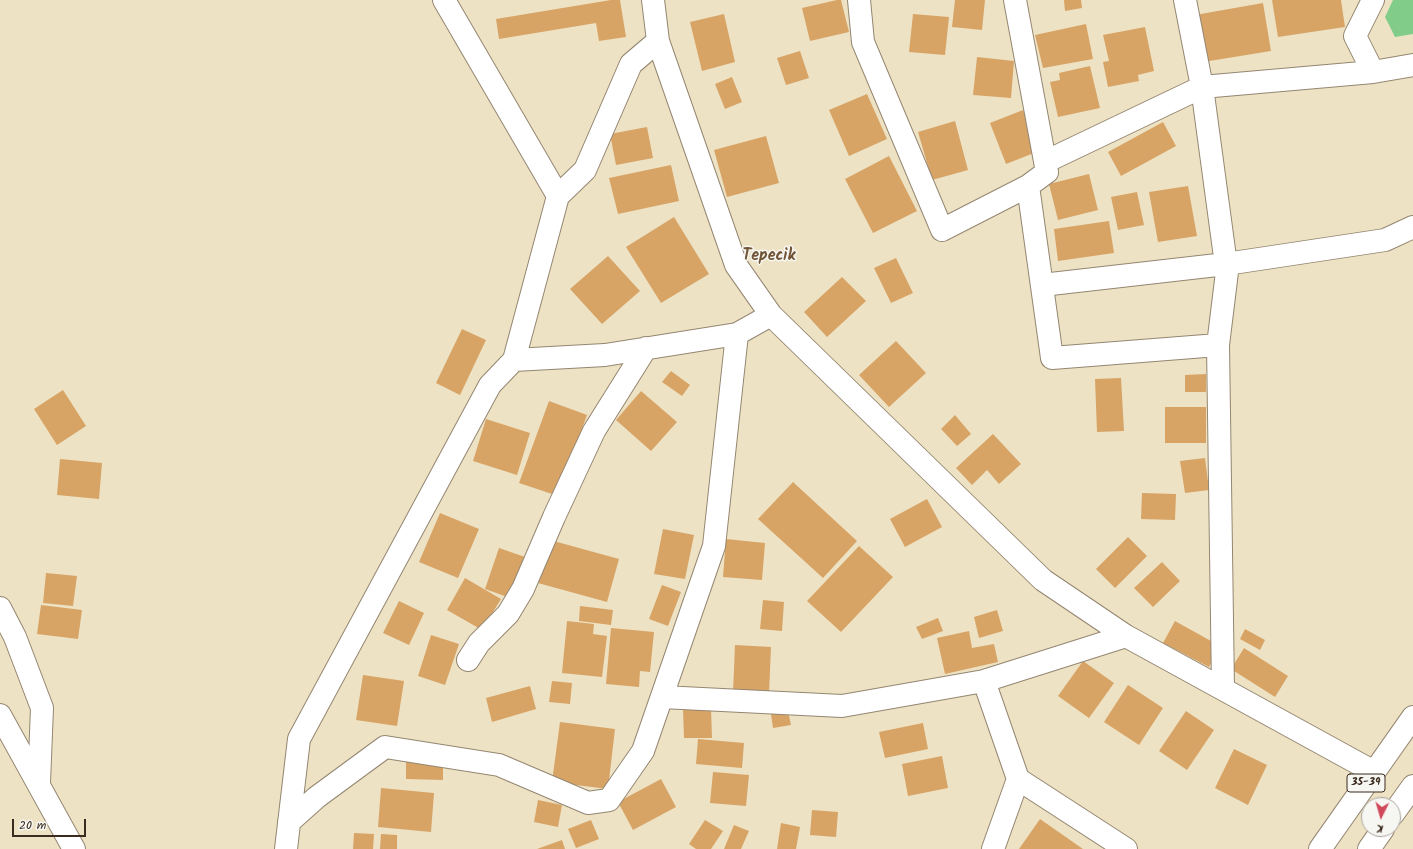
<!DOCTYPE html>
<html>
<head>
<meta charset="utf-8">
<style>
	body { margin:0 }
	#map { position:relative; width:1413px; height:849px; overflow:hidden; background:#eee2c4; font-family:Kalam,sans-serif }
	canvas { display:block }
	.north { position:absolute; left:1361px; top:797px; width:40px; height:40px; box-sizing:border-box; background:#f6f6f2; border:1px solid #aba49d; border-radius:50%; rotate:185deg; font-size:11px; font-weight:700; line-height:16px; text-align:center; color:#3b2a1e }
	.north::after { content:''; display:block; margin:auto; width:14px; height:18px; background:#d1495b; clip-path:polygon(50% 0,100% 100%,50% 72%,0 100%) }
	.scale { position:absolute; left:12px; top:819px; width:74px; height:18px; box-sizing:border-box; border:2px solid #3b2a1e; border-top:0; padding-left:5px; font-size:12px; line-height:14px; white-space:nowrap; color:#3b2a1e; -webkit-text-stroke:3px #f6f6f2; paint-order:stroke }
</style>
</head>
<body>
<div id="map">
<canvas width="1413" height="849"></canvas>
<div class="north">K</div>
<div class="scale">20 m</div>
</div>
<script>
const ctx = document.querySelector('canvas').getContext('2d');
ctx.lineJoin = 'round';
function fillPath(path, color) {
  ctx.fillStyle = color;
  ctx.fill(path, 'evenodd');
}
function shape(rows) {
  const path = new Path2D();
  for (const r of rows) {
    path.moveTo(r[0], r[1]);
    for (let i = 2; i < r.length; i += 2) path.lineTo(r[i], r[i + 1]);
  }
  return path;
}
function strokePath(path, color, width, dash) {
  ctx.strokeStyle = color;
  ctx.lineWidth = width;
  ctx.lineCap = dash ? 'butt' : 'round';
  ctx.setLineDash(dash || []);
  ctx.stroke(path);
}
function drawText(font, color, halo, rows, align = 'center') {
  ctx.font = font + ' Kalam,sans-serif';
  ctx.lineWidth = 3;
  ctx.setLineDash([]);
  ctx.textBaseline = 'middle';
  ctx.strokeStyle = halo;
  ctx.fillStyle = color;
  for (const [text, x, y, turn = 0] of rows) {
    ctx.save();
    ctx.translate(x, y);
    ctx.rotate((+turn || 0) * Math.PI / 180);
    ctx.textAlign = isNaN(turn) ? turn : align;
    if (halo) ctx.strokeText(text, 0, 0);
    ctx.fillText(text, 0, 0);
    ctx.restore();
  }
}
fillPath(shape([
	[1393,0,1413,0,1413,34,1395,37,1385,17]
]), '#82cc89');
fillPath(shape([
	[611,0,620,0,626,37,599,41,596,23,499,39,496,19],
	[837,0,841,0,849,32,810,41,802,8],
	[955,0,985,0,982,30,952,27],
	[1064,0,1081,0,1082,8,1065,11],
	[1272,0,1341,0,1345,27,1278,37],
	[1263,3,1271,51,1203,62,1195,15],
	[724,14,735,62,702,71,690,22],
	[913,14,949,17,945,55,909,52],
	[1086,24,1093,59,1043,68,1035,35],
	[1145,27,1154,71,1138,75,1139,81,1108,87,1103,62,1109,61,1103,35],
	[800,51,809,78,786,85,777,58],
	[977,57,1014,61,1011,98,973,95],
	[1090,66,1100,108,1058,117,1050,82,1060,80,1059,73],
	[732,77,742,102,725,109,715,84],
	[867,94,887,139,849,156,829,110],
	[1023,110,1039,151,1006,164,990,123],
	[955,121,968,170,932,180,918,132],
	[1163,122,1176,146,1121,176,1108,152],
	[647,127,653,158,616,165,610,134],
	[766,136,779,183,727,197,714,150],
	[889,156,917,211,873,233,845,179],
	[671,165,679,201,618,214,609,178],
	[1089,174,1098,210,1058,220,1049,184],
	[1188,186,1197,236,1158,242,1149,192],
	[1137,192,1144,225,1118,230,1111,197],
	[674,217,709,274,661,303,626,247],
	[1109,221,1114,253,1058,261,1054,229],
	[608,256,640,291,602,324,570,289],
	[896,258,913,293,891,303,874,268],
	[842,277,866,301,827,337,804,312],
	[462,329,486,340,460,395,436,383],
	[896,341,926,373,889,407,859,375],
	[671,371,690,385,682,396,662,382],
	[1206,374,1206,392,1185,392,1185,375],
	[1121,378,1124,431,1097,432,1095,379],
	[63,390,86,426,57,445,34,409],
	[641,391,677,422,651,451,616,420],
	[549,401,587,415,558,496,519,483],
	[1165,407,1206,407,1206,443,1165,443],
	[955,415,971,434,957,446,941,429],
	[486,419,530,433,517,475,473,461],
	[993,434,1021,464,999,484,987,470,972,485,956,468],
	[1205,458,1209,490,1185,493,1180,461],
	[60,459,102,463,99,499,57,495],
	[793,482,857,541,823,578,758,519],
	[1142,493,1176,494,1175,520,1141,519],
	[927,499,942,527,905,547,890,519],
	[440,513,479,529,458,578,419,562],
	[663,529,694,535,685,579,654,574],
	[1128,537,1147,556,1115,588,1096,569],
	[726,539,765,543,762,580,723,577],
	[550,540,619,559,607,602,538,583],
	[859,546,893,577,841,632,807,601],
	[499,548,528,558,513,599,485,589],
	[1162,562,1180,581,1153,607,1134,588],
	[46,573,77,576,73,606,43,603],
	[465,578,501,599,482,630,447,610],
	[662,585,681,592,668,626,649,619],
	[763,600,784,602,782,631,760,629],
	[399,601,424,613,409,645,383,633],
	[41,605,82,610,78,639,37,634],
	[580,606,613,610,611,625,579,621],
	[997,610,1003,631,979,638,974,617],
	[938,618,943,631,922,639,916,627],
	[567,621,594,624,593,634,607,636,602,677,562,673],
	[1175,621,1220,646,1209,667,1163,643],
	[611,628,654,632,650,672,640,671,639,687,606,684],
	[1245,629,1265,640,1260,650,1240,639],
	[969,631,972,648,994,644,998,662,945,674,937,638],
	[431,635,459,644,445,685,418,676],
	[735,645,771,647,769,694,733,692],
	[1244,648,1288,676,1275,697,1231,669],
	[1083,661,1114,683,1089,718,1058,696],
	[363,675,404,681,397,726,356,720],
	[552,681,572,683,570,704,549,702],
	[1128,685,1163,708,1139,745,1104,722],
	[530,686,536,709,492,722,486,698],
	[711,708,712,738,684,738,683,709],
	[788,711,791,725,773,728,771,714],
	[1186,711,1214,730,1187,770,1159,751],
	[560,722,615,729,608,789,552,782],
	[923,723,928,749,885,758,879,732],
	[698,739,744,743,742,768,696,764],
	[1234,749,1267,765,1248,805,1215,788],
	[942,756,948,788,908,796,902,764],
	[443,761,443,780,406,779,406,762],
	[713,772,749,775,746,806,710,803],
	[661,779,676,807,633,830,618,802],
	[381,788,434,793,431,832,378,827],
	[538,800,562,805,558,827,534,822],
	[812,810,838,812,836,837,810,835],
	[1040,819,1083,849,1019,849],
	[591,820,599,839,576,848,568,829],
	[705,820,723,831,711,849,696,849,689,844],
	[781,823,800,827,796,849,777,849],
	[734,825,749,831,741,849,724,849],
	[354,833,374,834,373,849,353,849],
	[381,834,397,835,397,849,380,849],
	[562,840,565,849,537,849]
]), '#d7a466');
const minor = shape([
	[444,0,558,196],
	[653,0,658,41,736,265,771,315,1043,580,1126,636,1374,772],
	[859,0,863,42,942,230,1028,186],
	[1015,0,1047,172,1028,186,1052,358,1218,345],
	[1185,0,1202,87,1227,272,1218,345,1223,688],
	[1373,72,1355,36,1373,0],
	[1045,162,1202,87,1373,72,1413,65],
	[1042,285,1226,264,1385,240,1413,227],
	[514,360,605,355,737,334,771,315],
	[0,608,15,637,42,708,39,783],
	[468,660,479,643,508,614,523,589,554,517,594,431,646,348],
	[662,697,842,706,984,681],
	[1018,779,1126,849],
	[289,822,317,797,385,747,499,765,588,803,609,800,643,751,714,546,737,334],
	[286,849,299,739,490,385,514,360,558,196,585,170,631,64,658,41],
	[993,849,1018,779,984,681,1126,636]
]);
const secondary = shape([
	[0,715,74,849]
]);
const primary = shape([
	[1393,814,1413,786],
	[1320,849,1413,717],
	[1369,849,1383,829]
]);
strokePath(minor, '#948671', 24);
strokePath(secondary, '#948671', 24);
strokePath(primary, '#948671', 24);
strokePath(minor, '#fff', 22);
strokePath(secondary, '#fff', 22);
strokePath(primary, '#fff', 22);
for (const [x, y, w] of [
	[1366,783,38]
]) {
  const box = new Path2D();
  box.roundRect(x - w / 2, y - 9, w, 18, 3);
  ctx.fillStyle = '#f6f6f2';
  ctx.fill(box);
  strokePath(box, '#3b2a1e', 1);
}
drawText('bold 11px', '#3b2a1e', null, [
	["35-39",1366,783]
]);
drawText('bold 16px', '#725537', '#f6f6f2', [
	["Tepecik",769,257]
]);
</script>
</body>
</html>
